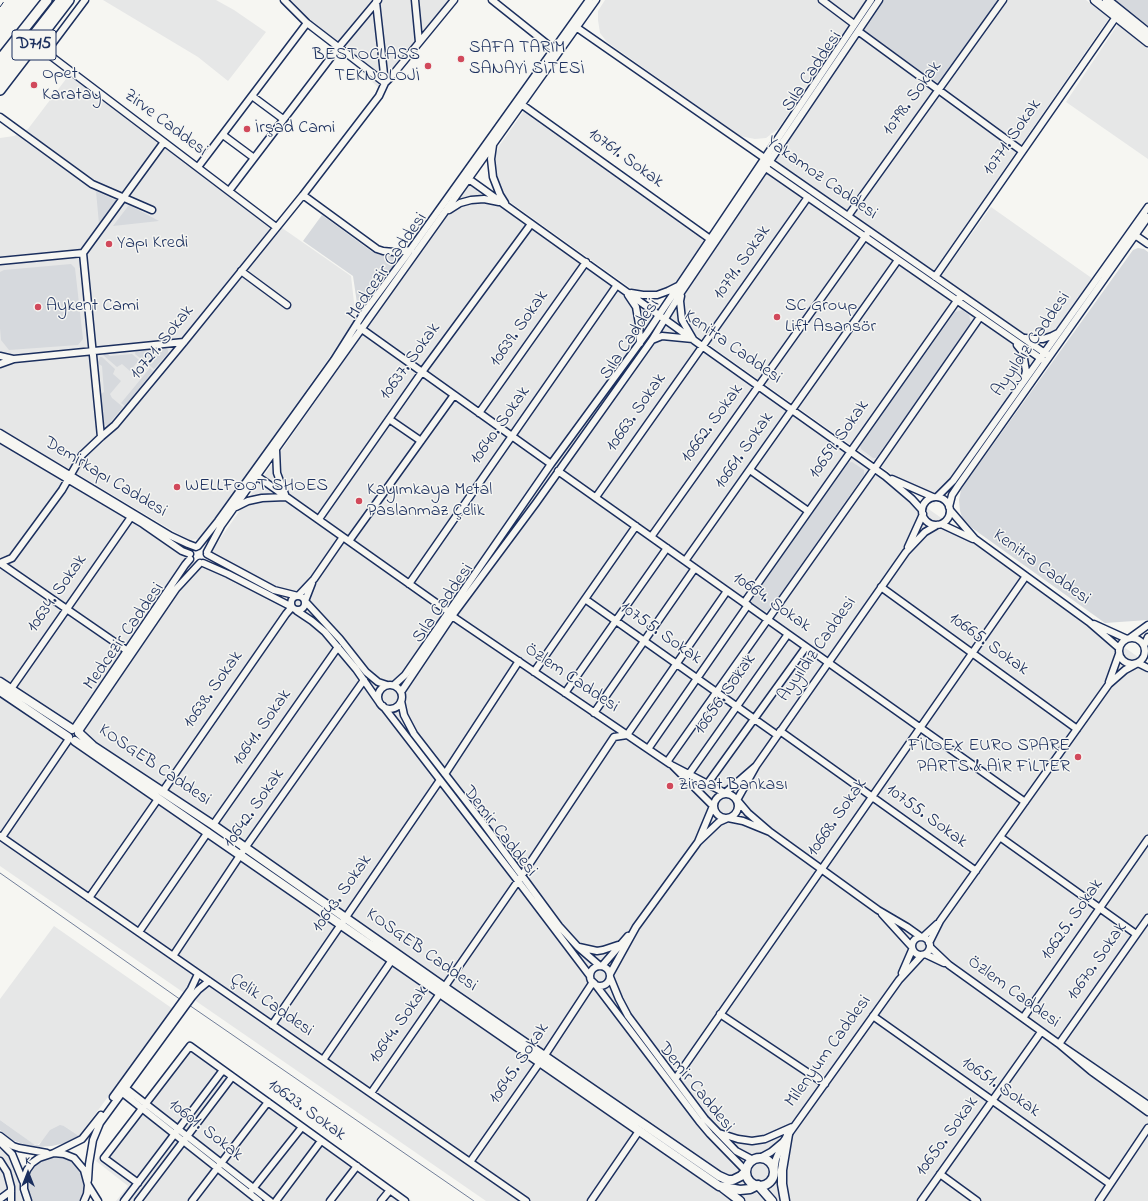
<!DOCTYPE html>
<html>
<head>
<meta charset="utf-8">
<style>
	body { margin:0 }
	#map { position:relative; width:1148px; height:1201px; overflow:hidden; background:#f6f6f2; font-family:"Indie Flower",sans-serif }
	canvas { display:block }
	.north { position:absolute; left:8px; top:1153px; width:40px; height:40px; -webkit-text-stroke:3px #f6f6f2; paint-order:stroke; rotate:0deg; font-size:11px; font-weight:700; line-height:16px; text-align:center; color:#1b2f5e }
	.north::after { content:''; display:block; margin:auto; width:14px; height:18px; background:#1b2f5e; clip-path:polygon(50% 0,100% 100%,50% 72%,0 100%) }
</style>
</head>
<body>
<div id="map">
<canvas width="1148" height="1201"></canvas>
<div class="north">K</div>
</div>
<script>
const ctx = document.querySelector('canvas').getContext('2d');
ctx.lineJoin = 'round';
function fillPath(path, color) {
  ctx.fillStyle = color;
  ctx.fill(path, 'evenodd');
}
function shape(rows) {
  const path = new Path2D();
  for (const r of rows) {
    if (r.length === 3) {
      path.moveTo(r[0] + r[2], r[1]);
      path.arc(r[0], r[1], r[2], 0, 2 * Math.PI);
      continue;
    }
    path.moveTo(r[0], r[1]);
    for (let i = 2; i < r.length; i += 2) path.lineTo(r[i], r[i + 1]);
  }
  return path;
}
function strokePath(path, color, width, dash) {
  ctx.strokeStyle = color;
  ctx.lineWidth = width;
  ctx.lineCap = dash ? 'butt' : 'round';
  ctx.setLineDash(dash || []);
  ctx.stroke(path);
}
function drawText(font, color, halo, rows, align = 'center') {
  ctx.font = font + ' "Indie Flower",sans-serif';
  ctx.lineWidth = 3;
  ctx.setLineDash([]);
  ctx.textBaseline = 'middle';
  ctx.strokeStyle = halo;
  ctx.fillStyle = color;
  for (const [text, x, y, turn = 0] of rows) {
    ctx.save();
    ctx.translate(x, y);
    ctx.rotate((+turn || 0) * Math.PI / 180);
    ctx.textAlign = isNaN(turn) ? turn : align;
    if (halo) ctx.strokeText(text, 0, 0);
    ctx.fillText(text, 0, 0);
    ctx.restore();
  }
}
fillPath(shape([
	[103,0,216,0,234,10,266,32,228,81,198,57],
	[281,0,449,0,379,88],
	[605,0,866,0,778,129,766,138,755,139,740,136,607,42,600,33,598,20,598,11],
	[1007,0,1086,0,1109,18,926,282,1037,359,934,504,670,317,859,35,939,94],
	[1118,24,1148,49,1148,159,1066,102],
	[69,75,166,147,351,276,356,320,204,534,198,539,189,540,180,535,0,428,0,138,14,136,28,129],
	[524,111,706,241,676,283,663,289,653,292,641,291,629,287,510,202,505,197,502,192,496,175,495,164,496,154,499,146],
	[467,183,1148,664,1148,1201,486,1201,0,866,0,443,202,565],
	[991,207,1093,279,1057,328,1049,333,1041,336,1034,336,1026,335,1018,331,941,276],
	[54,926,173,1009,79,1136,64,1126,37,1145,33,1144,0,1120,0,999],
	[189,1040,412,1201,116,1201,128,1186,96,1161],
	[0,1148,54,1189,70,1201,0,1201]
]), '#e6e7e7');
fillPath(shape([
	[883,0,999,0,939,84,863,30],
	[1114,0,1148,0,1148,27],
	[96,191,117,201,99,224],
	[129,205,159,221,113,226],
	[322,215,371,251,380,255,400,254,386,277,363,310,358,310,353,276,303,241],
	[1138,248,1144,249,1148,252,1148,620,1105,623,972,528,962,517,960,511,959,500,961,490,964,485,1133,250],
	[71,264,75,268,83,339,78,345,9,350,1,340,0,328,0,272,4,270],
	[962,310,969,315,971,324,876,458,873,458,861,449,860,445,955,312],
	[165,347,168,350,168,353,154,369,135,354,136,350],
	[107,353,110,356,132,354,139,360,130,371,122,364,117,367,103,355],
	[100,357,102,357,115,369,113,374,121,381,110,394,112,398,123,407,107,426,104,423,102,412,101,394,104,392,102,366,99,364,98,362],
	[150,368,153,371,125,406,121,403],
	[852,462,864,470,864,475,769,610,765,611,752,603,752,598,848,463],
	[0,1120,35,1145,39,1145,50,1130,60,1125,64,1126,79,1136,65,1143,52,1146,39,1147,23,1144,12,1140,0,1130],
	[54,1156,63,1156,73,1160,80,1167,86,1185,84,1195,81,1201,33,1201,31,1199,28,1190,28,1181,31,1172,36,1164,44,1158]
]), '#d6d9dd');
strokePath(shape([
	[0,873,181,1000],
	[189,1005,474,1201]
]), '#717e99', 1);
const minor = shape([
	[415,0,419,42],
	[492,0,556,51],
	[822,0,854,24],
	[376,2,385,83,390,78,454,0],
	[576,27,1049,356],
	[858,31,1022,151],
	[35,44,276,227],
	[46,52,85,0],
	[252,96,283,119],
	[521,104,710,239],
	[0,117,92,184,152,210],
	[223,135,254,158],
	[493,145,491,159,493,177,500,195,505,203],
	[763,166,1043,360],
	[198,167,307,23],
	[466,177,702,346,885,476,912,499,922,510],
	[229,191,338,48,378,0],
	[303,195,377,249,383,251,394,252,411,250],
	[449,210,460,203,471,200,484,199,499,202],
	[848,216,1003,0],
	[1135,235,1148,244],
	[0,261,83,253],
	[241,271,287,305],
	[935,277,1116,17],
	[631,293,643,295,657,295,668,291,678,286],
	[628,295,636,307,639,324,640,343],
	[359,327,551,464],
	[1025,338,1032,339,1043,339,1052,336,1058,333],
	[652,340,662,336,693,339,682,320,680,301,681,296],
	[1017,345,1022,351,1024,359,1026,371,1024,380],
	[0,356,13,359],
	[0,364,14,359,184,342],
	[479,413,586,262],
	[389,419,421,441],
	[0,433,171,536,188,544,196,547],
	[101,437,83,253,164,142],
	[0,439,143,524,182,551,190,554],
	[750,470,808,511],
	[558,471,1025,802],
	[254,474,449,612],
	[892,479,933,497],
	[596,497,808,197],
	[937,497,953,481,1148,207],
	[936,511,14],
	[236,507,248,501,262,498,286,497,277,473,276,450],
	[949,507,952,495,958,486,1148,217],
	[950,510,975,539,1089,622,1119,648],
	[319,519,422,372,531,224],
	[941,524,973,539],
	[651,537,869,231],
	[349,541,454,395],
	[198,546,218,521,334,360,363,314,406,256,589,0],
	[908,547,923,514],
	[207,552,221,526,596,0],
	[207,554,274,590,298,596,314,579,343,537],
	[685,561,898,260],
	[0,563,12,558,62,490,82,455,101,437,115,425,184,342,303,195,379,96,385,83,307,23,284,0],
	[0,563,129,652],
	[312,583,305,601,340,639,366,672,378,682,387,685],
	[409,584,617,285],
	[881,587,1077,729],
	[298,603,7],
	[585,599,777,735],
	[744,603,961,295],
	[297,611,312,621,325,632,356,669,379,702],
	[452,616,670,764],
	[1094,624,1127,639],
	[1132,651,13],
	[1130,638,1148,625],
	[1144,646,1148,637],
	[1138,663,1148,668],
	[534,672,636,526],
	[1109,682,1119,654],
	[390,697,12],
	[394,685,405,675,551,464,647,333,871,0],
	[11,689,131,517],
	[401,692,452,616,536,503,652,340,682,291,879,0],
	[565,693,667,548],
	[401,701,404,715,414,734,483,823,559,926,578,947,600,966],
	[383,706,518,881,590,976],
	[594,713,695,568],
	[74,729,185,565,190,559],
	[79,731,176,589,200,563],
	[780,731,976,871],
	[648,749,748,605],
	[667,762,875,468,980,317],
	[673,766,725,793,756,766,737,800,748,813,770,832,743,821,728,818,719,822,698,842,713,806,673,766],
	[756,766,906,552,925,532,937,525],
	[445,774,519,661],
	[689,774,788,634],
	[708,783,806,647],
	[163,791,286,614,292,607,228,574,203,563],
	[726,806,12],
	[213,825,338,647],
	[770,832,878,910,907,927,921,937],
	[0,836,526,1201],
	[2,837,69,739],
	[1000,837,1136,934],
	[89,898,158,799],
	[882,914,912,947],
	[139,932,208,832],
	[921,946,9],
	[923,937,937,924],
	[929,943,940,921,1109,684,1125,670,1136,664],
	[579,947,597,951,603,950,618,945],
	[930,947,949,965,1059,1044,1148,918],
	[925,954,944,963],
	[173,956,245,848,364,680],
	[602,966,628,936],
	[600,976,10],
	[902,973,912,950],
	[610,974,636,927,698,842],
	[610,977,619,999,628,1016,705,1119,736,1151,753,1160],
	[595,984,699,1121,710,1134,746,1171],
	[720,1014,825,1084],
	[873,1016,1110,1184],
	[1023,1018,1148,839],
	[272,1025,440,780],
	[323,1060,392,960],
	[676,1078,1026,576],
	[123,1086,270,1201],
	[120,1091,259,1201],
	[371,1093,518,881,614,737,627,735,727,591],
	[113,1097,184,999,191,989,198,974],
	[1148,1105,1059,1044,1091,1071,1148,1112],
	[719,1133,738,1139,752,1141,765,1139,792,1127],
	[0,1136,13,1146,19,1148,47,1153],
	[0,1142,12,1154,23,1181],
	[54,1153,82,1139,101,1115],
	[760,1158,771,1152,783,1142,899,980,922,955],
	[0,1161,7,1172,11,1187,11,1201],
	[470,1162,545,1055,593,982],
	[774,1171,776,1159,782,1145],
	[940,1174,977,1201],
	[88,1180,89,1164,93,1140,100,1123,192,997,198,990,209,981],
	[138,1183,104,1158,190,1046,405,1201],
	[88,1185,98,1201],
	[252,1190,302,1127],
	[0,1199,11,1191],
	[28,1201,24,1189,24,1178,27,1170,32,1163,39,1158,54,1153,64,1154,74,1158,84,1170,88,1185,87,1194,84,1201],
	[124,1201,223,1070],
	[138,1201,232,1077],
	[192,1201,268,1102],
	[276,1201,321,1141],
	[330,1201,357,1166],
	[381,1201,390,1190],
	[591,1201,639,1131],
	[921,1201,1041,1032],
	[1099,1201,1148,1128]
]);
const major = shape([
	[1095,0,1148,42],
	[1107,0,1148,33],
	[0,682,72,729],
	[0,691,68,737],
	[79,733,93,746,213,825,454,994,719,1176,728,1180,733,1180,741,1176,746,1171],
	[75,741,719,1186,729,1188,740,1190,750,1189,758,1185,772,1201],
	[760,1172,14],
	[723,1188,740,1201],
	[785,1201,782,1184,782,1170,788,1134]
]);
const highway = shape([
	[2,57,47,0],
	[0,67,11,53],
	[0,78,61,0],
	[0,90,69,0]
]);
strokePath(minor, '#1b2f5e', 9);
strokePath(major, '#1b2f5e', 11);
strokePath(highway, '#1b2f5e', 12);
strokePath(minor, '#f6f6f2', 6);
strokePath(major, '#f6f6f2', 8);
strokePath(highway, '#f6f6f2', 9);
strokePath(shape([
	[0,7,5,0]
]), '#1b2f5e', 1, [6, 3]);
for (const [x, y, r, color] of [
	[461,59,4,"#d1495b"],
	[428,66,4,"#d1495b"],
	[34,85,4,"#d1495b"],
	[247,129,4,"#d1495b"],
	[109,244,4,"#d1495b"],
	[38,307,4,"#d1495b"],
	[777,317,4,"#d1495b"],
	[177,487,4,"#d1495b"],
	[359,501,4,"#d1495b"],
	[1078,757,4,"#d1495b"],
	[670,786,4,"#d1495b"]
]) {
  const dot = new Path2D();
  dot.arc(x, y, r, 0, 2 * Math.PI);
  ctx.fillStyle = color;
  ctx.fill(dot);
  strokePath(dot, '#f6f6f2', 1.5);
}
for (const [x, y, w] of [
	[34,45,44]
]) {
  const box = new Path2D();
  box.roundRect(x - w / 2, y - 15, w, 30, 3);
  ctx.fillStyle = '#f6f6f2';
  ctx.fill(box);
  strokePath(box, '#1b2f5e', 1);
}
drawText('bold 17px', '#1b2f5e', null, [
	["D715",34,45]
]);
drawText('18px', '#1b2f5e', '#f6f6f2', [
	["SAFA TARIM",469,49],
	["SANAYİ SİTESİ",469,70],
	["BESTOCLASS",420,56,"right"],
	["TEKNOLOJİ",420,77,"right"],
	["Opet",42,75],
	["Karatay",42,96],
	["İrşad Cami",255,129],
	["Yapı Kredi",117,244],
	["Aykent Cami",46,307],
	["SC Group",785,307],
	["Lift Asansör",785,328],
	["WELLFOOT SHOES",185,487],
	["Kayımkaya Metal",367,491],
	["Paslanmaz Çelik",367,512],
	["FİLOEX EURO SPARE",1070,747,"right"],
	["PARTS & AİR FİLTER",1070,768,"right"],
	["Ziraat Bankası",678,786]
], 'left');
drawText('18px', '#1b2f5e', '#f6f6f2', [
	["Sıla Caddesi",813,72,-56],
	["10798. Sokak",913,99,-54],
	["Zirve Caddesi",165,124,37],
	["10771. Sokak",1013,138,-55],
	["10761. Sokak",625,159,36],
	["Yakamoz Caddesi",821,179,35],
	["10791. Sokak",743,263,-55],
	["Medcezir Caddesi",388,267,-55],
	["10639. Sokak",520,329,-55],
	["Sıla Caddesi",631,340,-56],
	["10721. Sokak",163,343,-51],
	["Ayyıldız Caddesi",1032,345,-55],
	["Kenitra Caddesi",732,348,35],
	["10637. Sokak",411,362,-54],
	["10663. Sokak",637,413,-55],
	["10662. Sokak",713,424,-54],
	["10640. Sokak",501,426,-55],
	["10659. Sokak",840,440,-55],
	["10661. Sokak",745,451,-55],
	["Demirkapı Caddesi",105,478,31],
	["Kenitra Caddesi",1041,568,36],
	["10634. Sokak",58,594,-55],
	["10664. Sokak",771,603,35],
	["Sıla Caddesi",444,604,-55],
	["10755. Sokak",660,634,35],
	["Medcezir Caddesi",125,637,-55],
	["10665. Sokak",988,645,36],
	["Ayyıldız Caddesi",818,650,-55],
	["Özlem Caddesi",571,679,34],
	["10638. Sokak",214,690,-55],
	["10656. Sokak",726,695,-55],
	["10641. Sokak",263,728,-55],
	["KOSGEB Caddesi",154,766,34],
	["10642. Sokak",255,809,-55],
	["10755. Sokak",926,817,36],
	["10668. Sokak",838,818,-55],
	["Demir Caddesi",499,832,52],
	["10643. Sokak",343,894,-55],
	["10625. Sokak",1073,920,-55],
	["KOSGEB Caddesi",421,951,35],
	["10670. Sokak",1098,962,-55],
	["Özlem Caddesi",1013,993,36],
	["Çelik Caddesi",271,1006,35],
	["10644. Sokak",400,1025,-55],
	["Milenyum Caddesi",829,1052,-54],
	["10645. Sokak",520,1064,-56],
	["Demir Caddesi",695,1088,51],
	["10651. Sokak",1000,1088,35],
	["10623. Sokak",306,1111,36],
	["10601. Sokak",205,1131,38],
	["10650. Sokak",948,1137,-54]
]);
</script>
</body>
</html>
